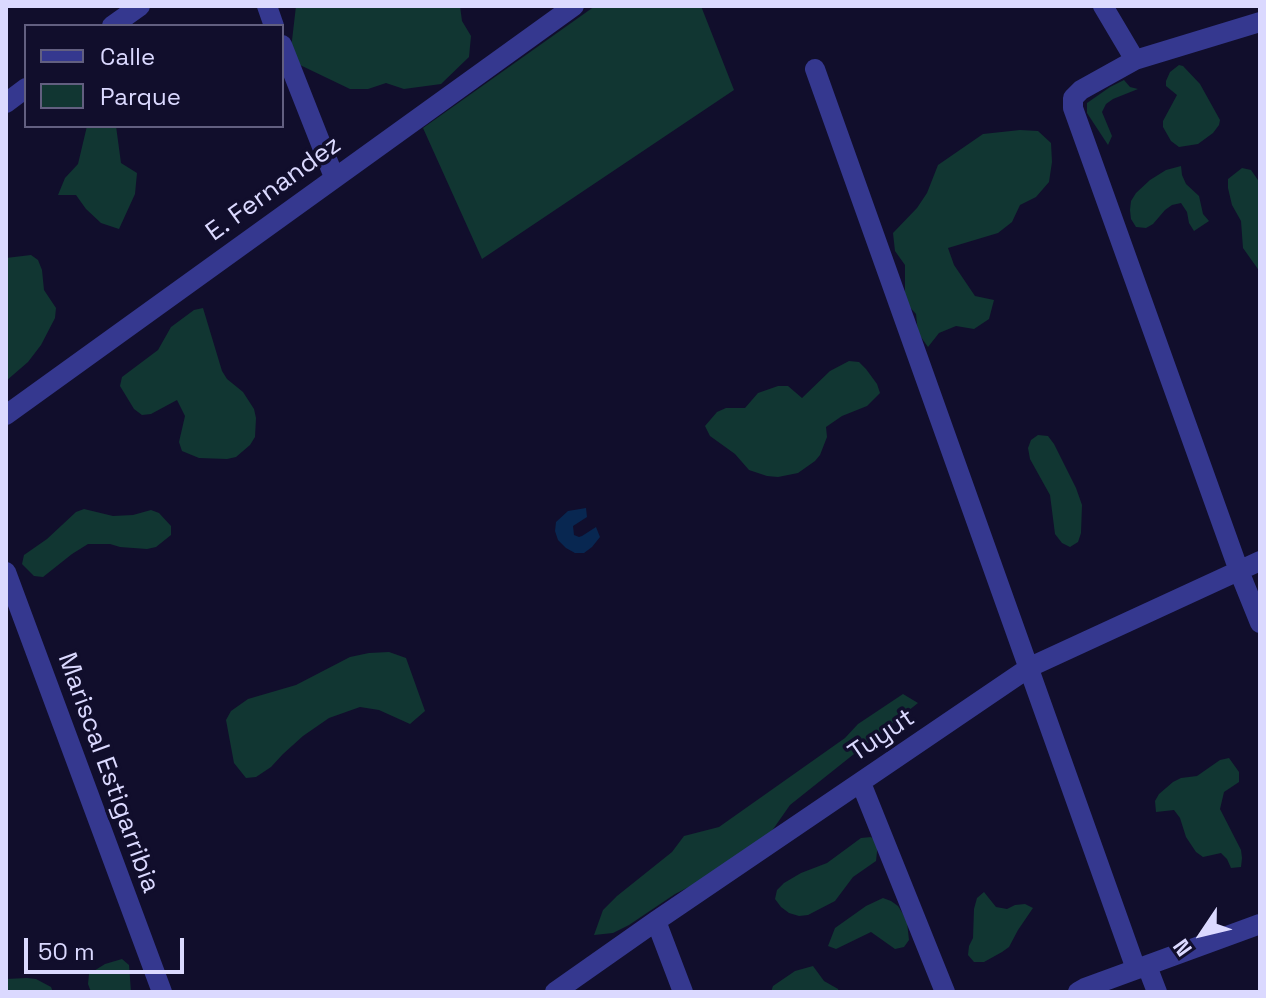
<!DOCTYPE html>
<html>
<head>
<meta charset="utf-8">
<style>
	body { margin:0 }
	#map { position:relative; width:1266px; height:998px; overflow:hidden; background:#110e2c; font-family:"Space Grotesk",sans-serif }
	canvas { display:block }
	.frame { position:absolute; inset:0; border:8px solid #dbd9ff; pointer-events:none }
	.legend { position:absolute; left:24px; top:24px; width:260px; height:104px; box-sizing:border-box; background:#110e2c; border:2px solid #625f80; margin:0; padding:10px 14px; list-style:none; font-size:24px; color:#dbd9ff }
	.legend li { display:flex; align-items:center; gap:16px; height:40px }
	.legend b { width:40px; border:2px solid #625f80 }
	.north { position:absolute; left:1162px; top:894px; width:80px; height:80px; -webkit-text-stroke:6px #110e2c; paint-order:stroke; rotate:235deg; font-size:22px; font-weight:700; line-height:32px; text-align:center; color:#dbd9ff }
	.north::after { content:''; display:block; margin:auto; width:28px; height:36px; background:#dbd9ff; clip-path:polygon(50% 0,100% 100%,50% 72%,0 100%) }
	.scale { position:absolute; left:24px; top:938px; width:160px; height:36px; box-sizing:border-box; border:4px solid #dbd9ff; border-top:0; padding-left:10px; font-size:24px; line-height:28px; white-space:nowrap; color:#dbd9ff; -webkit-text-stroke:6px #110e2c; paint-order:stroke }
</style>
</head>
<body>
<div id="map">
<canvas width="1266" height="998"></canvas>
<div class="frame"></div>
<ul class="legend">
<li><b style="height:10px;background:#35388f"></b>Calle</li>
<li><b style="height:22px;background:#113632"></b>Parque</li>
</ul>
<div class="north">N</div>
<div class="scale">50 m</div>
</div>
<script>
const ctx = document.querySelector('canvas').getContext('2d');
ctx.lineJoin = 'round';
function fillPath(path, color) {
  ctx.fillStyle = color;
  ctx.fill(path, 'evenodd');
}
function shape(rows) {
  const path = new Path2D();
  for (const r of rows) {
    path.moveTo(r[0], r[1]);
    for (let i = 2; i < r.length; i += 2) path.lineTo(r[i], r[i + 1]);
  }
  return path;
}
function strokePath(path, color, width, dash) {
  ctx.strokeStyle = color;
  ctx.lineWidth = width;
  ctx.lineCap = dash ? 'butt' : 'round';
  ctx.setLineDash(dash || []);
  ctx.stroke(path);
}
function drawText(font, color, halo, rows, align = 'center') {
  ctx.font = font + ' "Space Grotesk",sans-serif';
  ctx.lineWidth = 7;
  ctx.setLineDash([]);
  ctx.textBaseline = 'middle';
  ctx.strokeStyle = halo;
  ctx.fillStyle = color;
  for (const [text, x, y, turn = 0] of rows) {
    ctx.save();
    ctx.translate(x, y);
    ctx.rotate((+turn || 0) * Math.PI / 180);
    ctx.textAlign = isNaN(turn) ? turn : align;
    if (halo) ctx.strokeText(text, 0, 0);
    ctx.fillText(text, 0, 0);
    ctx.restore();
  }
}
fillPath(shape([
	[296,6,460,6,462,21,471,36,469,57,441,84,404,89,386,83,368,89,350,89,300,65,291,49],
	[595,6,701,6,734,90,482,259,423,128],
	[1179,65,1183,66,1200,84,1220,120,1219,125,1213,133,1198,144,1179,147,1171,141,1163,127,1163,121,1177,95,1166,86,1166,81,1170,72],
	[1124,80,1130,87,1138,89,1113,99,1106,104,1102,112,1112,136,1108,145,1087,113,1087,103,1110,87],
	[87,126,116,126,121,163,137,173,135,194,119,229,101,223,86,209,76,195,58,195,65,178,78,164],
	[1020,130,1038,131,1051,143,1052,162,1049,182,1036,197,1020,205,1012,222,998,233,948,248,954,265,975,296,994,300,989,319,974,329,956,326,939,333,928,347,918,333,916,314,905,302,905,265,895,251,893,233,917,208,927,193,938,165,983,134],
	[1181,166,1182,175,1186,184,1199,196,1203,214,1209,221,1194,231,1189,223,1187,212,1181,203,1172,205,1165,210,1153,224,1146,228,1136,227,1131,219,1130,210,1131,201,1136,193,1150,180,1166,170],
	[1242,168,1251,170,1260,183,1260,272,1243,248,1241,221,1232,205,1228,188,1228,179],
	[31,255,38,260,42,270,44,290,56,308,55,318,41,345,28,362,6,381,6,258],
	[203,308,222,371,227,379,243,392,254,409,256,418,255,437,250,445,236,457,227,459,199,458,182,451,179,442,185,416,177,400,151,414,142,415,134,409,120,386,122,377,158,350,171,327,194,310],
	[849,361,859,362,866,369,877,384,880,393,867,406,842,416,826,427,827,437,820,455,815,461,798,473,778,477,767,476,749,470,735,454,710,436,705,426,717,412,726,408,745,408,758,393,778,386,788,386,802,398,830,371],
	[1038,435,1048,436,1054,444,1076,488,1082,505,1081,533,1078,542,1070,547,1062,543,1055,534,1050,495,1030,459,1028,448,1031,440],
	[84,509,113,516,133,515,151,510,159,513,171,526,171,535,156,547,147,549,120,547,110,544,88,544,72,554,43,577,34,576,22,564,24,555,47,539,76,512],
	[389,652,406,658,425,711,410,724,379,710,360,707,329,718,303,736,283,754,271,767,256,777,246,778,234,763,226,720,231,711,248,699,296,685,350,657,369,653],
	[903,694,918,703,790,805,769,835,726,868,675,894,629,925,613,933,594,935,603,910,617,896,672,852,684,836,719,827,845,738,858,724],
	[1229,758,1239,772,1239,782,1224,792,1220,809,1241,850,1242,858,1241,867,1231,868,1227,859,1221,853,1203,857,1196,852,1186,837,1180,818,1174,810,1156,812,1155,801,1159,794,1173,782,1181,778,1197,776,1220,760],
	[871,837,878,843,876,861,853,877,835,901,808,915,799,916,789,913,781,907,775,899,777,890,784,883,801,873,827,863,861,838],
	[984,892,996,907,1007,909,1015,905,1025,904,1033,908,1018,930,1009,947,1002,952,984,962,974,962,968,955,969,946,973,938,974,909,977,898],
	[883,898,891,901,898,906,903,914,907,922,909,940,904,947,895,949,871,932,836,949,828,946,835,928,866,906],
	[122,959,129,965,131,992,91,992,88,984,89,974,105,964],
	[813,966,824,981,838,989,839,992,771,992,773,986,795,971],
	[27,978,36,979,51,987,53,992,6,992,6,979]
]), '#113632');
fillPath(shape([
	[586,508,587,517,573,526,574,535,579,537,582,536,596,527,600,537,592,547,584,553,575,553,566,548,558,540,555,531,556,522,568,511]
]), '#082751');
strokePath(shape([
	[267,6,274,26],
	[1103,6,1135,60],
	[1260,22,1135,60,1081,90,1073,98,1073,108,1239,571,1260,623],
	[112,26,140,6],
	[282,45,334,177],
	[815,69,1136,969],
	[6,103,26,88],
	[6,415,574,6],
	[6,572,162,992],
	[861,783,945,992],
	[656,921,683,992],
	[1147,966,1157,992],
	[555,992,656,921,1030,667,1260,561],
	[1078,992,1085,988,1260,924]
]), '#35388f', 20);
drawText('26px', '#dbd9ff', '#110e2c', [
	["E. Fernandez",274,189,-36],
	["Tuyut",882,736,-34],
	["Mariscal Estigarribia",108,773,70]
]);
</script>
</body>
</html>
